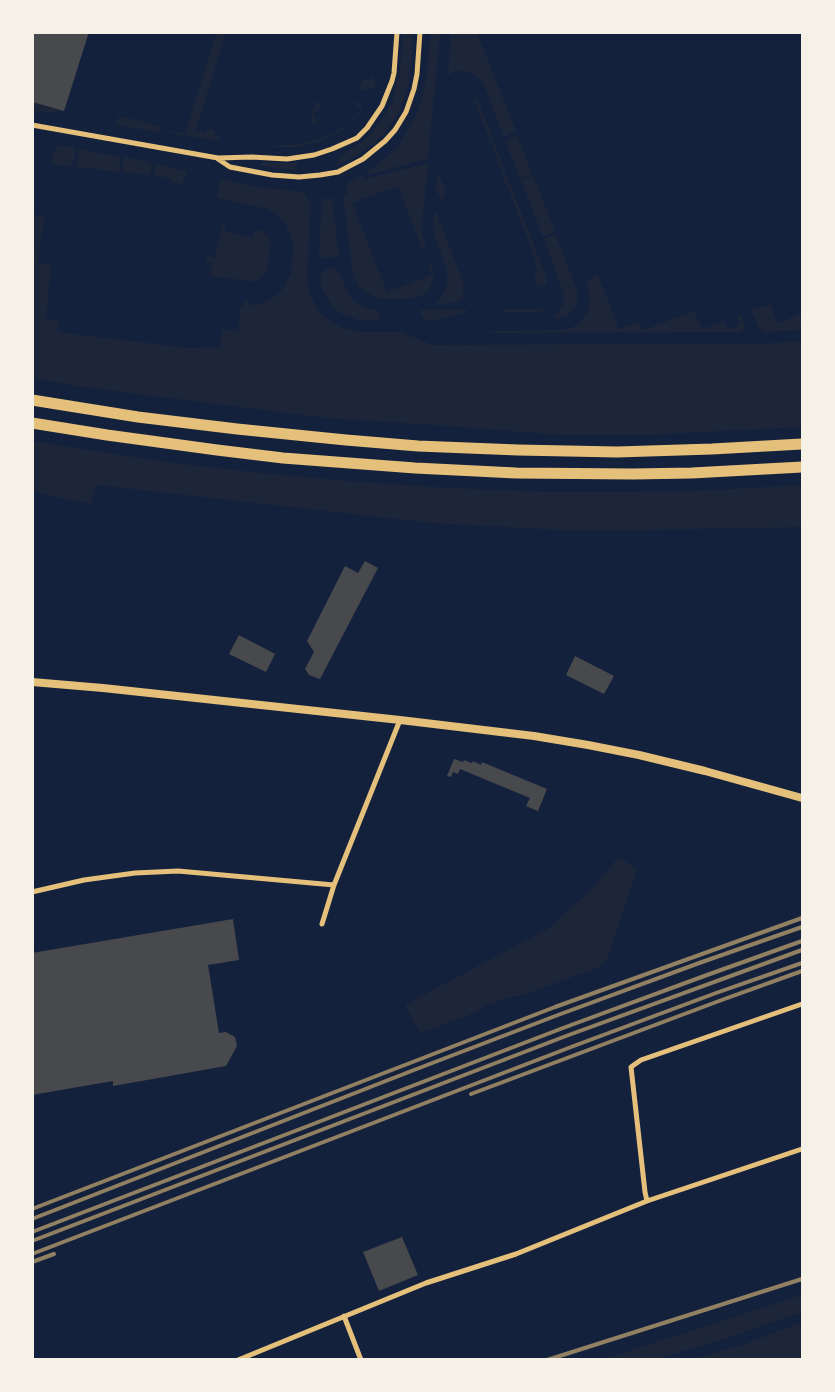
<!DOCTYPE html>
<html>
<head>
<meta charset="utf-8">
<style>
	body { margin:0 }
	#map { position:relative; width:835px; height:1392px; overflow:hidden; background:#14213d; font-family:"Asap Condensed",sans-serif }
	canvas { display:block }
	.frame { position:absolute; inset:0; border:34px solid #f6f1e7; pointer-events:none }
</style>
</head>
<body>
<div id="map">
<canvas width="835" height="1392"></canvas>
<div class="frame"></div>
</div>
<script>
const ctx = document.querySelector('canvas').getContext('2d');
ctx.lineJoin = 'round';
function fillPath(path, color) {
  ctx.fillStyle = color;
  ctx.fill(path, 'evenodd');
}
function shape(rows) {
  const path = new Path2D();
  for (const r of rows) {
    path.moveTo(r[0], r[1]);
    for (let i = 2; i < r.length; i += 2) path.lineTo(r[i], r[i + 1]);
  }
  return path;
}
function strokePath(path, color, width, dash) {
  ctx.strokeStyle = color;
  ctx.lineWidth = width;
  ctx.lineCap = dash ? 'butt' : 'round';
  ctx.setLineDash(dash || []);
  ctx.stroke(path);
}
fillPath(shape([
	[217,33,224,33,224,38,196,130,205,133,207,129,215,131,214,135,220,137,218,141,170,133,171,131,185,133],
	[403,33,413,33,412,53,408,88,399,112,392,123,382,136,372,145,353,158,337,165,336,164,342,155,361,143,372,132,384,116,392,102,400,72],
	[431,33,440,33,428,159,367,175,366,173,385,158,398,146,416,116,422,99,427,71],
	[451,33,477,33,516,131,504,137,483,83,478,78,471,73,463,71,457,71,448,75],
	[371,76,376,83,374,88,364,90,359,89,363,79,369,80],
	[477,98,494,142,491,143,474,99],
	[317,100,322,106,313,114,318,121,314,124,312,123,310,120],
	[32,102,61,110,51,113,33,110],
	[355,102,357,102,363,108,357,117,343,130,324,140,300,147,272,147,249,145,249,144,272,146,300,144,324,138,346,126,353,119,361,109,354,103],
	[119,116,131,120,132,118,160,127,159,132,116,125],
	[517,135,532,174,520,178,505,141],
	[57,145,76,148,74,162,72,162,72,167,50,164],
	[495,145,509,182,504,184,504,177,492,146],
	[79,149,120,157,119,172,77,167],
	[123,157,149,162,153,166,150,175,122,172],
	[261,163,297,163,296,170,261,166],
	[428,163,422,225,422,233,426,249,426,250,423,251,398,186,352,203,387,292,432,275,428,263,432,263,434,277,432,283,429,289,422,295,418,297,405,299,382,299,372,296,359,287,353,275,343,195,347,194,346,186,347,183,363,175,364,179],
	[156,164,188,171,182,184,171,182,171,178,154,176],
	[438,175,439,175,446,192,442,201,436,190],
	[533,175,555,231,543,237,521,180],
	[221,179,256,187,304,192,308,200,311,200,307,277,308,285,310,295,319,311,325,317,341,327,359,332,401,332,433,345,658,344,759,344,802,341,802,427,646,435,560,435,448,426,326,418,76,386,33,378,33,199,36,199,34,216,44,218,38,263,51,265,46,319,59,321,57,332,188,348,220,347,222,330,238,331,240,308,247,299,253,306,271,299,280,292,286,283,291,272,294,245,286,225,278,215,268,209,217,198],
	[510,184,547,279,547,283,542,287,538,285,535,282,534,278,537,272,533,253,507,185],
	[332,198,339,255,338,258,326,257,320,259,319,256,322,199],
	[434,211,436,212,464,284,463,297,461,300,453,303,436,304,446,289,447,280,447,270,435,237,433,227],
	[223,222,226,222,224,231,252,238,255,229,262,231,268,236,271,244,267,270,262,277,256,281,248,281,210,276,212,263,206,262,206,256,215,257],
	[555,234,577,290,578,297,577,304,573,310,568,315,557,319,554,317,563,304,564,294,544,239],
	[331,268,336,270,340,274,349,295,354,301,362,306,370,309,378,310,380,320,359,320,340,313,333,307,323,291,320,282,321,274,326,270],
	[598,275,619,329,639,322,643,330,694,311,702,329,724,321,728,329,740,324,737,316,741,314,744,324,744,328,742,331,738,332,491,333,490,332,491,331,561,330,572,328,579,322,587,313,590,306,590,296,587,283,590,278],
	[770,305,778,323,802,313,802,330,765,332,759,328,751,310],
	[545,308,546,310,539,312,504,312,504,309,540,309],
	[418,310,467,310,467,312,435,320,425,320],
	[33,441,165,462,261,473,358,482,452,488,546,492,621,492,696,491,802,485,802,527,648,530,560,530,432,523,97,485,90,504,33,492],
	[618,857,637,869,607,960,604,962,600,967,520,996,512,996,485,1006,479,1011,420,1033,405,1005,549,928,594,887],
	[802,1295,802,1312,724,1339,657,1359,604,1359],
	[802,1322,802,1359,695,1359,744,1344]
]), '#1d2539');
fillPath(shape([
	[32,32,89,32,64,111,32,102],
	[365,561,378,568,320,679,309,675,305,669,314,652,307,641,345,566,358,573],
	[239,635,275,654,266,672,229,654],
	[575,656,614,676,604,694,566,675],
	[454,759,463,762,464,760,472,763,473,761,481,765,482,762,547,789,538,811,526,806,530,798,460,769,458,774,453,772,451,777,447,776],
	[233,919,239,960,208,965,219,1033,226,1032,235,1037,237,1046,226,1066,113,1086,113,1081,32,1095,32,953],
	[402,1237,418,1275,379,1291,363,1252]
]), '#48494c');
strokePath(shape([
	[32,125,218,158,252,157,287,159,314,155,332,149,357,138,367,128,382,106,392,81,394,73,397,32],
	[218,159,230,167,272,175,299,177,320,175,338,172,363,159,385,141,395,130,406,112,414,89,417,74,420,32],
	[32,892,84,880,135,873,178,871,334,885],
	[322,924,334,885,400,720],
	[647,1201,645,1192,631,1067,641,1060,802,1004],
	[344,1316,361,1360],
	[238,1360,426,1283,516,1254,647,1201,802,1149]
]), '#e5c07b', 5);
strokePath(shape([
	[32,682,103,688,400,720,534,736,588,745,639,755,705,771,802,798]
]), '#e5c07b', 8);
strokePath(shape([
	[32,400,138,417,237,429,346,440,418,446,518,450,617,452,712,449,802,444],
	[32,423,107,435,217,450,283,458,415,468,516,473,633,474,692,473,802,467]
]), '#e5c07b', 11);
strokePath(shape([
	[471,1094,719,1001,802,971],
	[32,1209,555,1007,802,918],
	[32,1219,414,1070,558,1015,702,962,802,927],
	[32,1232,563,1028,707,975,802,941],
	[32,1241,566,1036,802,950],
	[32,1254,571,1047,716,993,802,963],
	[32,1262,54,1254],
	[547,1360,802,1279]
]), '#918062', 4);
</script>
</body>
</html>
